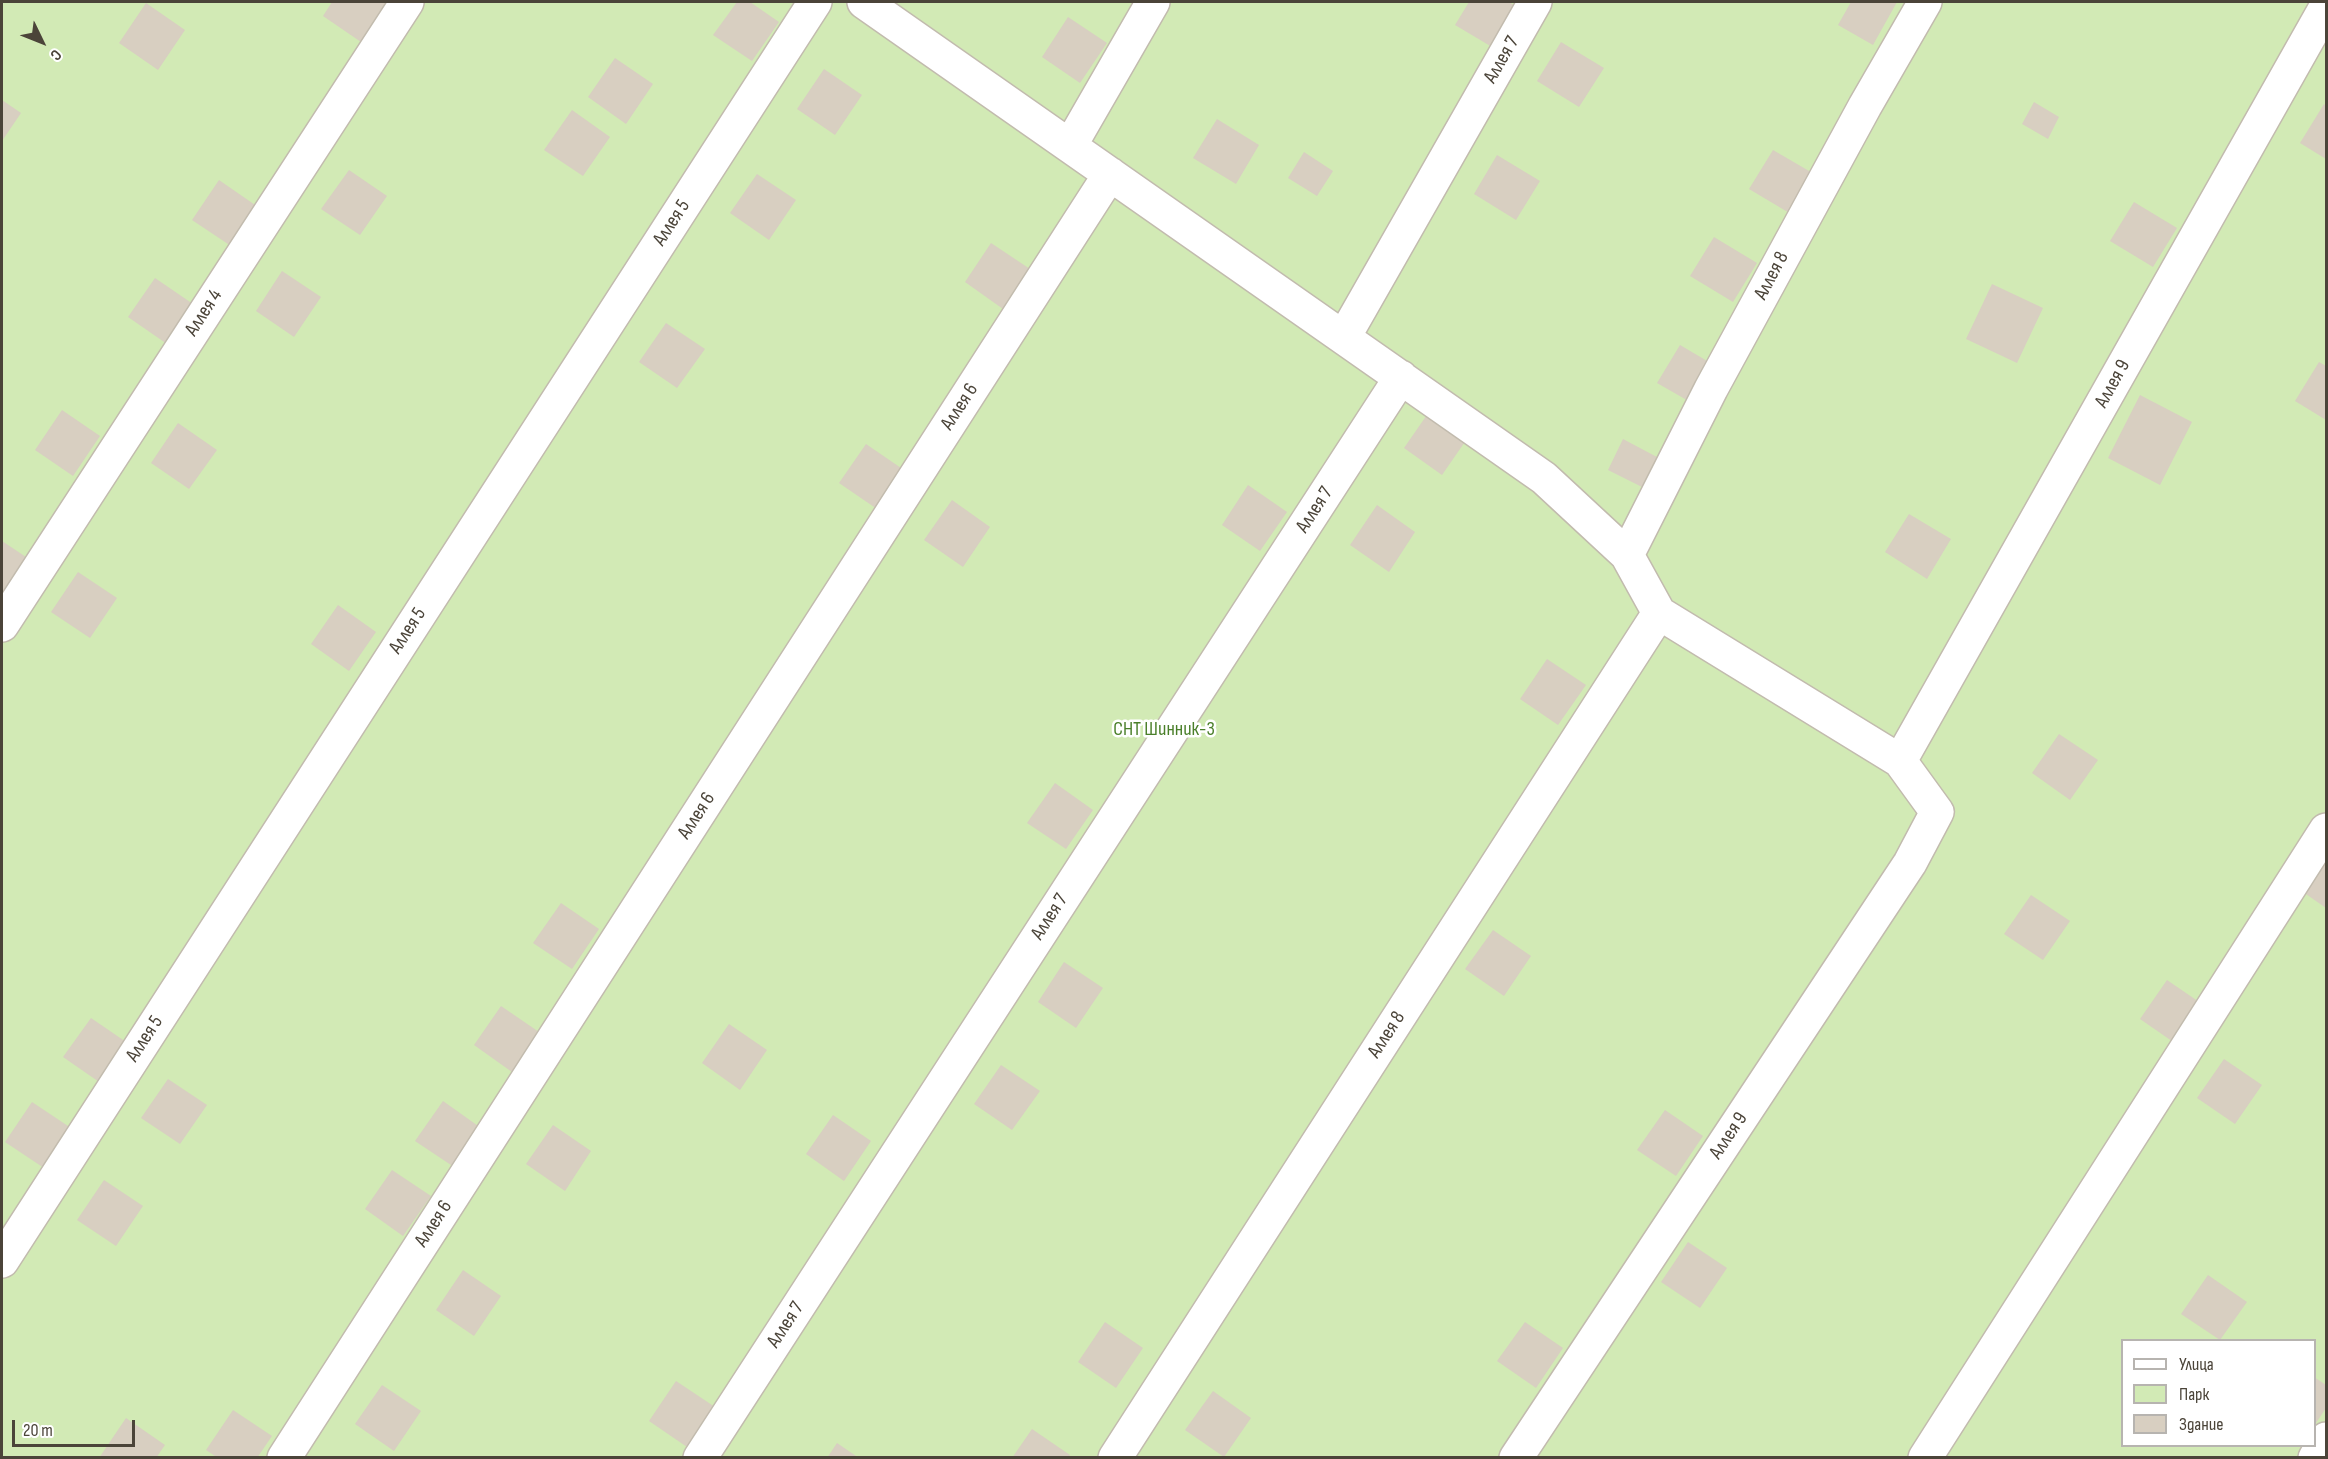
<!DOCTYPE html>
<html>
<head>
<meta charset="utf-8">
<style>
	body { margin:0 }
	#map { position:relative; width:2328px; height:1459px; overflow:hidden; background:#f6f3ec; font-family:"Sofia Sans Condensed",sans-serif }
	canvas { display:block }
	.frame { position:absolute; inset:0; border:3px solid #4b4439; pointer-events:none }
	.legend { position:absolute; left:2121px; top:1339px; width:195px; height:108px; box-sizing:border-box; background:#fff; border:2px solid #b7b4b0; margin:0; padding:8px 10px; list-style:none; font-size:18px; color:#4b4439 }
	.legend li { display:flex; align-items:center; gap:12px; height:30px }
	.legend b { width:30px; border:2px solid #b7b4b0 }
	.north { position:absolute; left:12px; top:12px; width:60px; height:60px; -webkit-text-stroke:4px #fff; paint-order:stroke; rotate:133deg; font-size:16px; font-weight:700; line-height:24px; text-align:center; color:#4b4439 }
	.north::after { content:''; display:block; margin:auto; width:21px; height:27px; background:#4b4439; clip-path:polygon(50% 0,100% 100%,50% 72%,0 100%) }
	.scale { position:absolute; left:12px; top:1420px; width:123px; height:27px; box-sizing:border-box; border:3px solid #4b4439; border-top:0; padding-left:8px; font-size:18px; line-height:21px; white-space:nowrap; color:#4b4439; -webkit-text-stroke:4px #fff; paint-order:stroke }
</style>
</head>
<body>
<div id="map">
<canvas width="2328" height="1459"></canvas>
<div class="frame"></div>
<ul class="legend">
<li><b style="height:8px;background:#fff"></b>Улица</li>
<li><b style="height:16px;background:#d2eab5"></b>Парк</li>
<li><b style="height:16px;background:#d8cfc1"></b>Здание</li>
</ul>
<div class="north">С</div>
<div class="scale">20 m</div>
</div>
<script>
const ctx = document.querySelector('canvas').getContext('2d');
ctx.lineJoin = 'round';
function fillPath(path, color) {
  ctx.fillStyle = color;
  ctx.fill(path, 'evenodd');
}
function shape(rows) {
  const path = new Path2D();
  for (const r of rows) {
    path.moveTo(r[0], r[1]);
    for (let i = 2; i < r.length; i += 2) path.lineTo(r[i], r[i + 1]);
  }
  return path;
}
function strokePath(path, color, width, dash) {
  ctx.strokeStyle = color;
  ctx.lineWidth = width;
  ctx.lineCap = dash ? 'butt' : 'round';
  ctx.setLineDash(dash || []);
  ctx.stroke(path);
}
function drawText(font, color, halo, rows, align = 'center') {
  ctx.font = font + ' "Sofia Sans Condensed",sans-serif';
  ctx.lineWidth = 5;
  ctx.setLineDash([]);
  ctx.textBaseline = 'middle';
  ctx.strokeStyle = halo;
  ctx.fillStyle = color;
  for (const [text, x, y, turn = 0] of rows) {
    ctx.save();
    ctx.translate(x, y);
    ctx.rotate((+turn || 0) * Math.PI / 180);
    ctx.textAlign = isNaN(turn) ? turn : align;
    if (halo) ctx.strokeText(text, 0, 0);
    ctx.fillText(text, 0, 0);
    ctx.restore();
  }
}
fillPath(shape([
	[2,2,2326,2,2326,1457,2,1458],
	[2122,1340,2314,1340,2314,1446,2122,1446]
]), '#d2eab5');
fillPath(shape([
	[332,2,388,2,361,42,323,16],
	[737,2,750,2,779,22,752,61,713,35],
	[1469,2,1509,2,1517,7,1492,47,1455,25],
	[1851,2,1897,2,1873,45,1838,25],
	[146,3,185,30,158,70,119,43],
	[1068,17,1107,43,1080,83,1042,57],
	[1561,42,1604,68,1579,107,1537,81],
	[615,58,653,84,626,124,588,97],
	[824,69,862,95,835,135,797,109],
	[2,100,21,113,2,141],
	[2034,102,2059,117,2048,139,2022,124],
	[2324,104,2326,106,2326,159,2300,143],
	[572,110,610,137,583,176,544,150],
	[1217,119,1259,145,1236,184,1193,158],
	[1773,150,1816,175,1791,214,1749,189],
	[1304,152,1333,171,1317,196,1288,178],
	[1497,155,1540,181,1516,220,1474,194],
	[349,170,387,196,360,235,321,209],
	[757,174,796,200,769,240,730,213],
	[219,180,258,207,231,246,192,220],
	[2134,202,2177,228,2153,267,2110,241],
	[1714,237,1757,263,1733,302,1690,276],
	[991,243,1030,269,1003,309,965,282],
	[282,271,321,297,294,337,256,311],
	[155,278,193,304,167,344,128,317],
	[1992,284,2043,308,2017,363,1966,339],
	[666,323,705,349,677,388,639,362],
	[1680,345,1714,365,1692,403,1657,383],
	[2319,362,2326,366,2326,420,2295,401],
	[2140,395,2192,422,2160,485,2108,458],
	[1431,409,1469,436,1442,475,1404,448],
	[62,410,100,436,73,476,35,450],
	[178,423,217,450,189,489,151,463],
	[1623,439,1657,457,1642,487,1608,470],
	[866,444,904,470,877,509,839,483],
	[1248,485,1287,512,1260,551,1222,525],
	[952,500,990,527,963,567,924,540],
	[1377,505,1415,532,1389,572,1350,545],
	[1909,514,1951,539,1927,579,1885,552],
	[2,541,35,563,2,598],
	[78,572,117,598,90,638,51,612],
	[338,605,376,632,349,671,311,644],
	[1547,659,1586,685,1558,725,1520,699],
	[2059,734,2098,760,2070,800,2032,773],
	[1055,783,1093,810,1066,849,1027,823],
	[2326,858,2326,908,2303,892],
	[2031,895,2070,921,2043,960,2004,934],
	[561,903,599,929,572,969,533,943],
	[1493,930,1531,956,1504,996,1465,969],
	[1064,962,1103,988,1076,1028,1038,1002],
	[2167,980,2205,1006,2179,1046,2140,1019],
	[501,1006,539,1032,512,1072,474,1045],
	[91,1018,129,1044,102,1084,63,1057],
	[729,1024,767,1050,740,1090,702,1063],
	[2224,1059,2262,1085,2235,1124,2197,1098],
	[1001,1065,1040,1091,1012,1130,974,1104],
	[168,1079,207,1105,180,1144,141,1118],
	[443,1101,481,1128,454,1167,415,1141],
	[32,1102,71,1128,44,1168,5,1142],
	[1665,1110,1703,1136,1676,1176,1637,1150],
	[833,1115,871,1141,844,1181,806,1154],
	[553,1125,591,1151,565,1191,526,1164],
	[392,1170,431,1196,403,1236,365,1209],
	[104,1180,143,1206,116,1246,77,1220],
	[1688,1242,1727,1268,1700,1308,1661,1282],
	[463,1270,501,1296,474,1336,436,1310],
	[2208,1275,2247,1302,2220,1340,2181,1314],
	[1105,1322,1143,1348,1116,1388,1078,1362],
	[1525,1322,1563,1348,1536,1388,1497,1361],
	[2314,1377,2326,1385,2326,1408,2314,1426],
	[676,1381,715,1407,687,1447,649,1421],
	[382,1385,421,1411,394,1451,355,1424],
	[1213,1391,1251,1418,1224,1457,1185,1430],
	[233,1410,272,1436,257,1458,218,1458,206,1450],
	[126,1418,165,1445,156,1458,99,1458],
	[1032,1429,1070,1455,1069,1458,1012,1458],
	[837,1443,859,1458,827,1458]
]), '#d8cfc1');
const minor = shape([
	[864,2,1544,478,1627,555,1659,613,1900,761,1937,812,1910,863,1516,1458],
	[1070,146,1153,2],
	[1344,337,1535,2],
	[1627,555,1711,389,1865,106,1925,2],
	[2,625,407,2],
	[1900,761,2326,7],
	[2,1261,815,2],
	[284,1458,1110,174],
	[700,1458,1401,377],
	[1115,1458,1659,613],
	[1925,1458,2326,830],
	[2315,1458,2326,1439]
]);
strokePath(minor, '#c2bbae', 36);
strokePath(minor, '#fff', 33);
drawText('20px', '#4b4439', '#fff', [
	["Аллея 7",1502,60,-60],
	["Аллея 5",672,223,-57],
	["Аллея 8",1772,276,-62],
	["Аллея 4",204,313,-57],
	["Аллея 9",2113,384,-61],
	["Аллея 6",960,407,-57],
	["Аллея 7",1315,510,-57],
	["Аллея 5",408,631,-57],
	["Аллея 6",697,816,-57],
	["Аллея 7",1050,917,-57],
	["Аллея 8",1387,1035,-57],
	["Аллея 5",145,1039,-57],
	["Аллея 9",1729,1136,-56],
	["Аллея 6",434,1224,-57],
	["Аллея 7",786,1325,-57]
]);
drawText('20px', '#4a7f2a', '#fff', [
	["СНТ Шинник-3",1164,730]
]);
</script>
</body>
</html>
